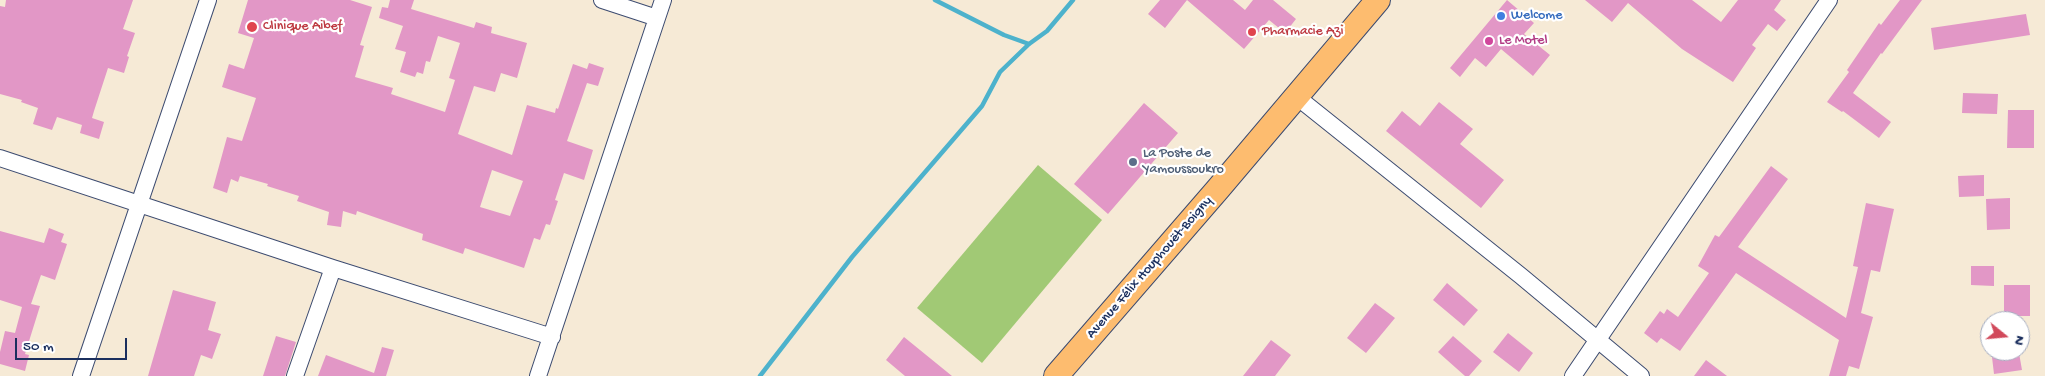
<!DOCTYPE html>
<html>
<head>
<meta charset="utf-8">
<style>
	body { margin:0 }
	#map { position:relative; width:2045px; height:376px; overflow:hidden; background:#f6ead6; font-family:"Gochi Hand",sans-serif }
	canvas { display:block }
	.north { position:absolute; left:1980px; top:311px; width:50px; height:50px; box-sizing:border-box; background:#fff; border:1px solid #a4acbf; border-radius:50%; rotate:107deg; font-size:14px; font-weight:700; line-height:20px; text-align:center; color:#1b2f5e }
	.north::after { content:''; display:block; margin:auto; width:18px; height:22px; background:#d1495b; clip-path:polygon(50% 0,100% 100%,50% 72%,0 100%) }
	.scale { position:absolute; left:15px; top:338px; width:112px; height:22px; box-sizing:border-box; border:2px solid #1b2f5e; border-top:0; padding-left:6px; font-size:15px; line-height:18px; white-space:nowrap; color:#1b2f5e; -webkit-text-stroke:4px #fff; paint-order:stroke }
</style>
</head>
<body>
<div id="map">
<canvas width="2045" height="376"></canvas>
<div class="north">N</div>
<div class="scale">50 m</div>
</div>
<script>
const ctx = document.querySelector('canvas').getContext('2d');
ctx.lineJoin = 'round';
function fillPath(path, color) {
  ctx.fillStyle = color;
  ctx.fill(path, 'evenodd');
}
function shape(rows) {
  const path = new Path2D();
  for (const r of rows) {
    path.moveTo(r[0], r[1]);
    for (let i = 2; i < r.length; i += 2) path.lineTo(r[i], r[i + 1]);
  }
  return path;
}
function strokePath(path, color, width, dash) {
  ctx.strokeStyle = color;
  ctx.lineWidth = width;
  ctx.lineCap = dash ? 'butt' : 'round';
  ctx.setLineDash(dash || []);
  ctx.stroke(path);
}
function drawText(font, color, halo, rows, align = 'center') {
  ctx.font = font + ' "Gochi Hand",sans-serif';
  ctx.lineWidth = 4.5;
  ctx.setLineDash([]);
  ctx.textBaseline = 'middle';
  ctx.strokeStyle = halo;
  ctx.fillStyle = color;
  for (const [text, x, y, turn = 0] of rows) {
    ctx.save();
    ctx.translate(x, y);
    ctx.rotate((+turn || 0) * Math.PI / 180);
    ctx.textAlign = isNaN(turn) ? turn : align;
    if (halo) ctx.strokeText(text, 0, 0);
    ctx.fillText(text, 0, 0);
    ctx.restore();
  }
}
fillPath(shape([
	[1038,165,1102,220,982,363,917,308]
]), '#a1c975');
strokePath(shape([
	[935,0,1004,35,1029,44],
	[760,376,852,257,982,106,1000,72,1029,44,1047,31,1073,0]
]), '#4db2cc', 4.5);
fillPath(shape([
	[6,0,133,0,123,29,135,33,127,56,129,57,124,73,108,68,94,111,92,118,104,122,99,139,80,133,82,125,57,117,52,130,33,124,38,108,21,102,22,100,0,94,0,6,5,7],
	[248,0,350,0,372,7,360,45,364,46,355,77,393,88,391,94,445,112,455,80,449,78,460,43,438,36,430,62,426,61,423,74,417,72,415,77,400,72,406,52,395,49,403,26,379,18,382,7,388,8,390,0,414,0,411,9,474,28,476,22,492,27,491,33,527,43,517,78,501,73,495,92,474,86,458,134,512,155,527,105,555,113,556,108,558,109,573,64,587,69,589,63,604,68,598,86,587,83,567,141,593,150,584,180,564,173,555,200,558,201,550,225,546,224,540,240,534,238,524,268,465,248,463,254,422,240,423,234,357,211,356,215,343,211,341,227,327,225,329,212,297,201,299,196,267,186,268,184,240,176,238,182,231,179,227,193,213,188,227,137,242,141,256,98,222,87,229,64,244,69,254,38,238,33],
	[492,170,523,181,510,216,480,207],
	[1160,0,1233,0,1245,10,1253,0,1273,0,1296,19,1285,33,1269,20,1244,49,1187,0,1165,28,1148,14],
	[1507,0,1534,23,1524,34,1550,55,1533,76,1501,49,1486,67,1475,58,1460,77,1450,68],
	[1585,0,1692,0,1721,22,1738,0,1781,0,1774,10,1786,20,1777,31,1768,24,1752,45,1756,48,1733,82,1682,49,1628,3,1612,22],
	[1900,0,1922,0,1882,54,1881,53,1853,93,1891,122,1879,138,1843,111,1842,112,1827,102,1849,72,1847,70,1879,23,1881,25],
	[2026,14,2030,35,1934,50,1931,28],
	[1963,93,1998,94,1997,114,1962,113],
	[1439,102,1473,129,1460,144,1504,180,1481,208,1386,131,1402,111,1420,126],
	[1144,103,1178,133,1108,214,1074,184],
	[2008,110,2034,110,2034,148,2007,148],
	[1771,166,1788,179,1738,247,1846,318,1858,267,1853,266,1866,203,1894,209,1880,272,1871,270,1861,313,1873,317,1859,369,1849,366,1846,376,1829,376,1839,340,1736,273,1680,351,1661,338,1657,343,1644,333,1660,311,1664,314,1667,309,1678,317,1709,273,1698,266,1715,235,1719,237],
	[1984,175,1984,196,1959,197,1958,176],
	[2010,198,2010,229,1987,230,1986,199],
	[49,228,64,234,61,242,67,244,55,280,41,275,31,304,40,306,25,354,29,355,25,371,0,364,0,352,5,331,15,333,22,307,0,300,0,231,44,243],
	[1971,266,1994,266,1994,286,1971,285],
	[1447,283,1478,310,1464,326,1433,300],
	[2004,285,2030,285,2030,316,2004,316],
	[173,290,216,302,208,330,221,334,212,359,201,355,194,376,148,376],
	[1375,303,1395,318,1366,353,1347,338],
	[1508,333,1533,353,1519,372,1493,352],
	[276,336,296,342,285,376,263,376],
	[1453,336,1482,361,1469,376,1465,376,1438,352],
	[904,337,952,376,905,376,886,360],
	[1271,340,1291,355,1275,376,1243,376],
	[382,347,394,350,386,376,318,376,326,355,374,373],
	[2019,353,2022,370,1994,374,1992,357],
	[1706,360,1727,376,1694,376]
]), '#e297c6');
const minor = shape([
	[602,0,657,18],
	[1297,97,1521,276,1641,376],
	[0,158,333,268,552,337],
	[81,376,208,0],
	[295,376,333,268],
	[538,376,663,0],
	[1573,376,1829,0]
]);
const highway = shape([
	[1056,376,1218,189,1378,0]
]);
strokePath(minor, '#3c4b70', 18);
strokePath(highway, '#3c4b70', 26);
strokePath(minor, '#fff', 16);
strokePath(highway, '#fdbc6f', 24);
for (const [x, y, r, color] of [
	[1501,16,5,"#3f7fe0"],
	[252,27,6,"#e0444e"],
	[1252,32,5,"#e0444e"],
	[1489,41,5,"#d1479c"],
	[1133,162,5,"#5c6f8a"]
]) {
  const dot = new Path2D();
  dot.arc(x, y, r, 0, 2 * Math.PI);
  ctx.fillStyle = color;
  ctx.fill(dot);
  strokePath(dot, '#fff', 2);
}
drawText('14px', '#366cbe', '#fff', [
	["Welcome",1511,16]
], 'left');
drawText('14px', '#be3a42', '#fff', [
	["Clinique Aibef",263,27],
	["Pharmacie Azi",1262,32]
], 'left');
drawText('14px', '#b23c85', '#fff', [
	["Le Motel",1499,41]
], 'left');
drawText('14px', '#4e5e75', '#fff', [
	["La Poste de",1143,154],
	["Yamoussoukro",1143,170]
], 'left');
drawText('14px', '#1b2f5e', '#fff', [
	["Avenue Félix Houphouët-Boigny",1150,268,-49]
]);
</script>
</body>
</html>
